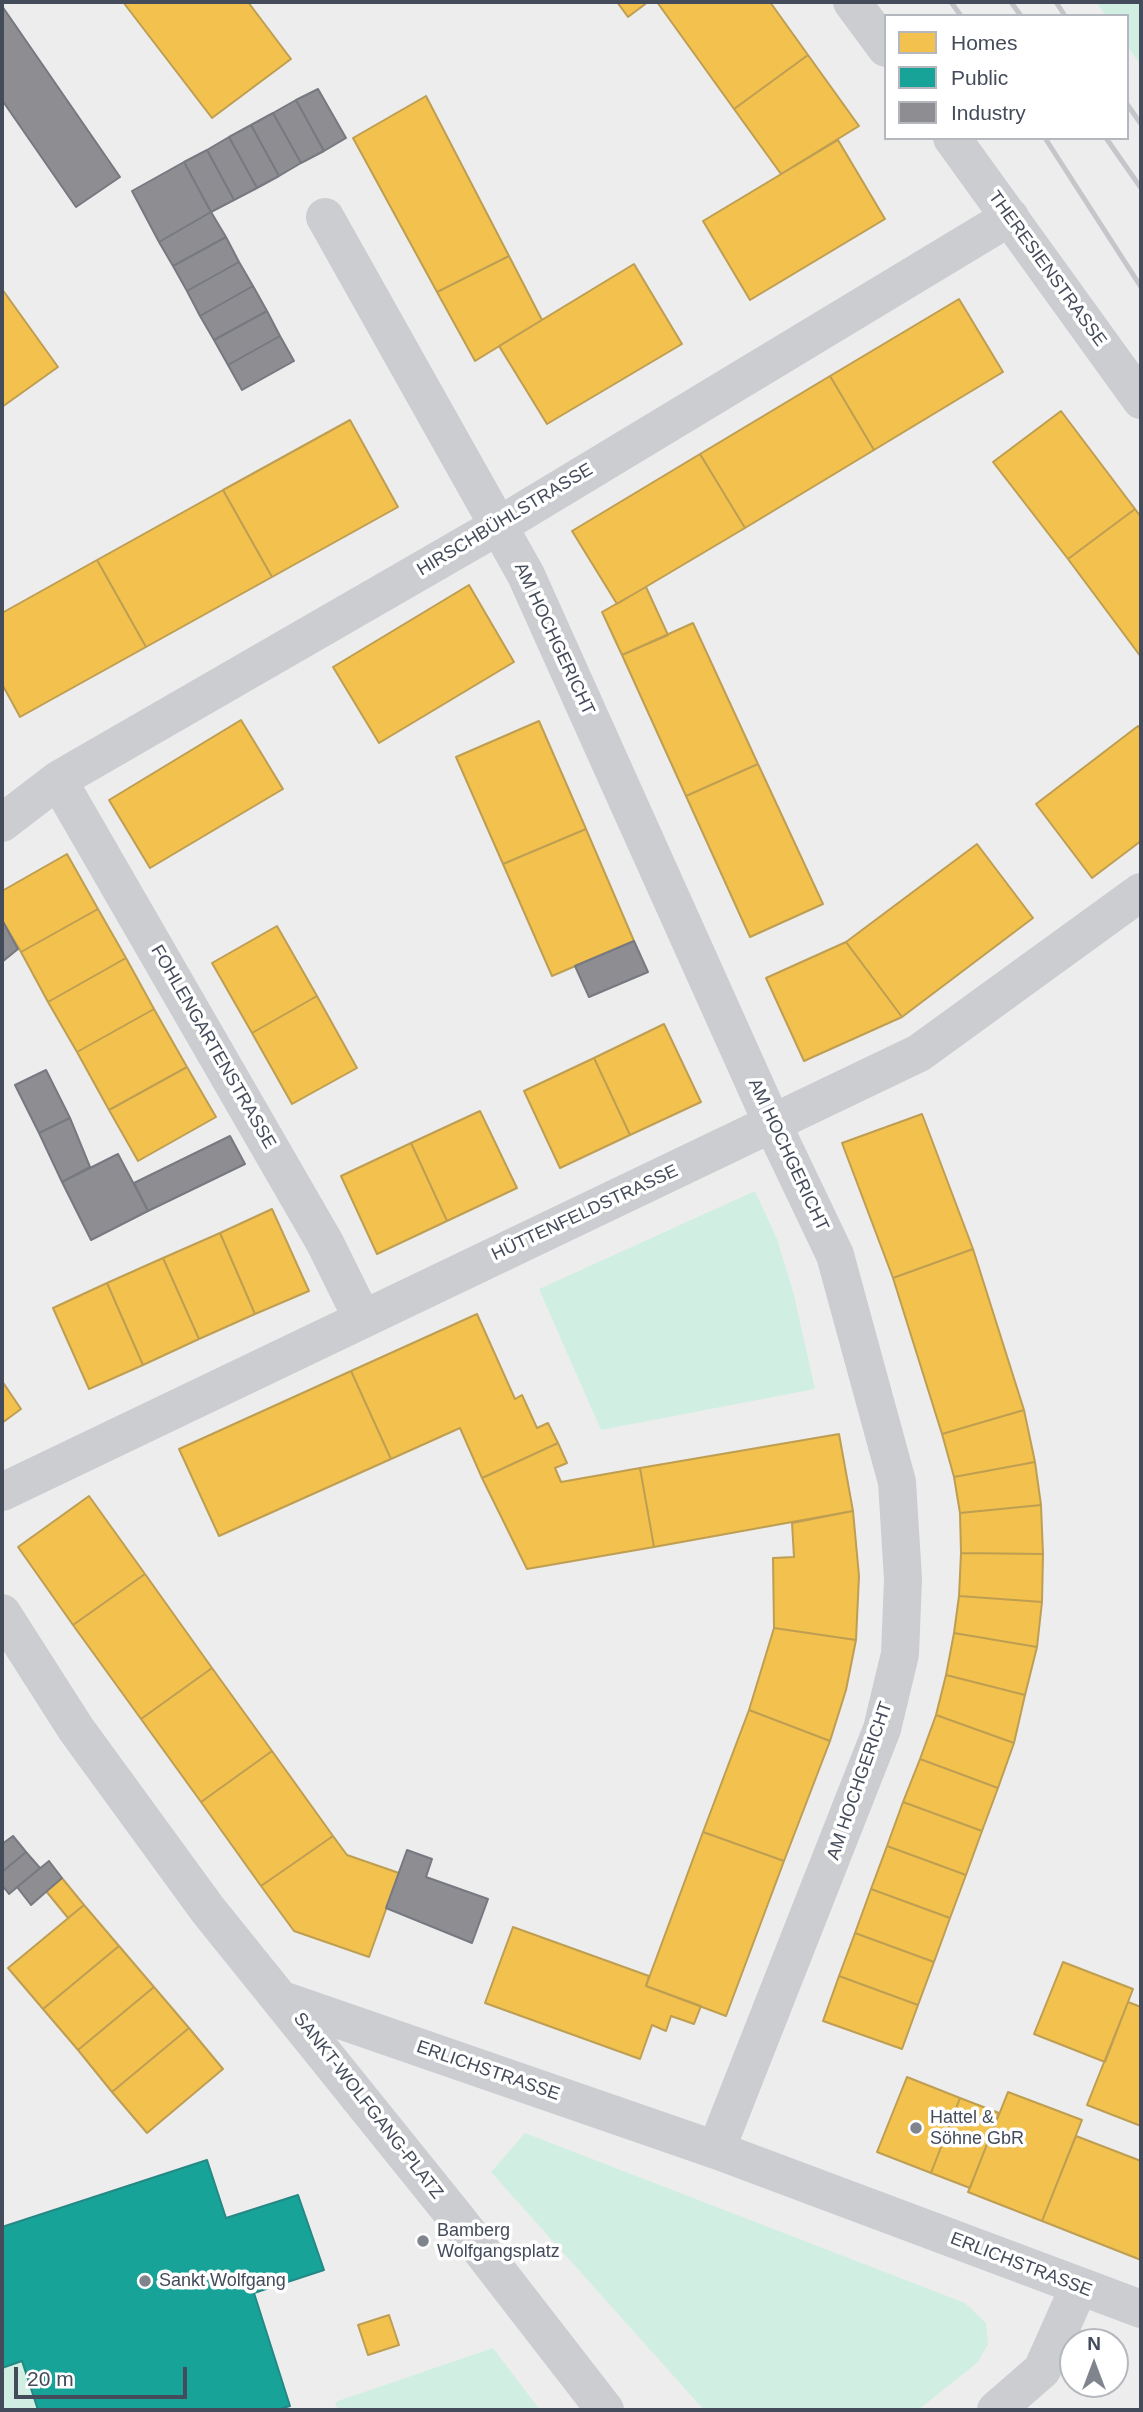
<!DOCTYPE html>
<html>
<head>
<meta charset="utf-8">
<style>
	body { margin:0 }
	#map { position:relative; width:1143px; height:2412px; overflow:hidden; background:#eeeded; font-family:Arial,sans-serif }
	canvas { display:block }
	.frame { position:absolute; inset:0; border:4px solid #444b5a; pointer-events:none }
	.legend { position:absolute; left:884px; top:14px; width:245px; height:126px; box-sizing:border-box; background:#fff; border:2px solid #b4b7bd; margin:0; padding:9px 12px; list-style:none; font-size:21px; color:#444b5a }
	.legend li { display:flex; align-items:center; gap:14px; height:35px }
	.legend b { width:35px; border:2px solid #b4b7bd }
	.north { position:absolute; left:1059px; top:2328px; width:70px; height:70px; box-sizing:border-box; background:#fff; border:2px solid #b4b7bd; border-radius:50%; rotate:0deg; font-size:19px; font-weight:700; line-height:28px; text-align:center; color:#444b5a }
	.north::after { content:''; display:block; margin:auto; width:24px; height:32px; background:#80848d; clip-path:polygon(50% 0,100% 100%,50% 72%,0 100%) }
	.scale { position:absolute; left:14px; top:2367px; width:173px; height:32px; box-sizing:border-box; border:4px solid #444b5a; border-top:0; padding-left:9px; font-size:21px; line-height:24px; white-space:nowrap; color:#444b5a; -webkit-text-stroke:5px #fff; paint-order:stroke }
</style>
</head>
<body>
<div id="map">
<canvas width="1143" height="2412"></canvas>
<div class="frame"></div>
<ul class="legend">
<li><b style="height:19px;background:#f2c14e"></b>Homes</li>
<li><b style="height:19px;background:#17a398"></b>Public</li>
<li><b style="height:19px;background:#8d8d92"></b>Industry</li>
</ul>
<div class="north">N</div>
<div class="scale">20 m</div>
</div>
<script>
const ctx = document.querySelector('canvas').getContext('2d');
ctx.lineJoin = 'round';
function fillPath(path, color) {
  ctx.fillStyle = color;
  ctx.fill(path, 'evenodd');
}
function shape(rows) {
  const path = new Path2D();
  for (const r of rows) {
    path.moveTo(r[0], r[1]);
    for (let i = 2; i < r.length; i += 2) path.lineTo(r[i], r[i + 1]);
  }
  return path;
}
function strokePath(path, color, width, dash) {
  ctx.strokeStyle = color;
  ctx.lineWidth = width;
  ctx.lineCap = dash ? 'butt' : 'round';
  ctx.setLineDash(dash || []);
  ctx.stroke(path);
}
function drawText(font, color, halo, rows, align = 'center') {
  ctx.font = font + ' Arial,sans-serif';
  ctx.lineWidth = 7;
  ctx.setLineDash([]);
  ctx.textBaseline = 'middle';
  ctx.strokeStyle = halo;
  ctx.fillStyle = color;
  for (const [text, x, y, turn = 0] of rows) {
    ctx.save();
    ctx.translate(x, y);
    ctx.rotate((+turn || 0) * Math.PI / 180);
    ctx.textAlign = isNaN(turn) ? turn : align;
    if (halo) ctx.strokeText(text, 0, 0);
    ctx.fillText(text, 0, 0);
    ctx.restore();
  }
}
fillPath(shape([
	[1096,2,1141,2,1141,65,1127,46,1127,16,1106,16],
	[755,1191,777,1239,794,1295,815,1389,601,1430,539,1289],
	[525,2133,965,2303,986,2323,988,2344,978,2362,918,2410,704,2410,491,2172],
	[493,2348,540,2410,338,2410,335,2402],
	[22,2361,38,2410,2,2410,2,2368]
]), '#d0efe2');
const homes = shape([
	[123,2,248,2,291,59,212,118,123,2],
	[617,2,648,2,628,17,617,2],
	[657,2,770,2,808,55,734,109,657,2],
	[808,55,859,126,781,174,734,109,808,55],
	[426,96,509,256,437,292,353,138,426,96],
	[838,140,885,219,750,300,703,221,838,140],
	[509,256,542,320,475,361,437,292,509,256],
	[634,264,682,344,547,424,499,346,634,264],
	[2,289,58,367,2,407,2,289],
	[959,299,1003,372,874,450,830,376,959,299],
	[830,376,874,450,745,528,700,454,830,376],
	[1061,411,1135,509,1068,559,993,462,1061,411],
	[350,420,398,507,272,577,223,490,350,420],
	[700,454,745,528,617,604,572,531,700,454],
	[223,490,272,577,146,647,97,560,223,490],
	[1135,509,1141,517,1141,657,1068,559,1135,509],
	[97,560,146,647,20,717,2,684,2,613,97,560],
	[469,585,514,662,379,743,333,667,469,585],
	[646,587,668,635,622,655,602,612,646,587],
	[693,623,758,764,686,796,622,655,693,623],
	[241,720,283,789,150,868,109,800,241,720],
	[539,721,586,829,503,864,456,757,539,721],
	[1138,726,1141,730,1141,841,1092,878,1036,804,1138,726],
	[758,764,823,904,750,937,686,796,758,764],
	[586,829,634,941,552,976,503,864,586,829],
	[977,844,1033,918,902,1017,846,942,977,844],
	[67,854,98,909,21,952,2,920,2,891,67,854],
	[98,909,126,958,48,1002,21,952,98,909],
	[277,926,317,996,252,1033,212,963,277,926],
	[846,942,902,1017,804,1061,766,978,846,942],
	[126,958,154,1009,77,1052,48,1002,126,958],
	[317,996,357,1068,292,1104,252,1033,317,996],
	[154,1009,187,1067,109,1110,77,1052,154,1009],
	[664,1024,701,1102,630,1135,594,1058,664,1024],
	[594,1058,630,1135,560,1168,524,1091,594,1058],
	[187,1067,216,1117,138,1161,109,1110,187,1067],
	[480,1111,517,1188,447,1221,411,1143,480,1111],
	[922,1114,973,1249,893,1278,842,1143,922,1114],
	[411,1143,447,1221,377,1254,341,1176,411,1143],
	[272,1209,309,1291,255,1314,220,1233,272,1209],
	[220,1233,255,1314,199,1339,163,1258,220,1233],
	[973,1249,1024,1410,942,1434,893,1278,973,1249],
	[163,1258,199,1339,143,1365,107,1283,163,1258],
	[107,1283,143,1365,89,1389,53,1308,107,1283],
	[477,1314,515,1399,522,1395,537,1428,548,1423,558,1443,482,1478,460,1428,391,1459,351,1371,477,1314],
	[351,1371,391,1459,219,1536,179,1449,351,1371],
	[2,1381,21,1409,2,1423,2,1381],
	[1024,1410,1035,1462,954,1477,942,1434,1024,1410],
	[839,1434,853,1511,654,1547,640,1468,839,1434],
	[558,1443,567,1463,555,1468,561,1482,640,1468,654,1547,527,1569,482,1478,558,1443],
	[1035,1462,1041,1505,960,1513,954,1477,1035,1462],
	[89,1496,145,1574,73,1625,18,1547,89,1496],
	[1041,1505,1043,1554,961,1553,960,1513,1041,1505],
	[853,1511,859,1576,856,1640,774,1628,773,1558,794,1557,792,1523,853,1511],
	[961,1553,1043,1554,1042,1602,959,1596,961,1553],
	[145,1574,212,1668,141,1719,73,1625,145,1574],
	[959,1596,1042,1602,1037,1647,954,1633,959,1596],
	[774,1628,856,1640,846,1690,830,1741,749,1710,774,1628],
	[954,1633,1037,1647,1025,1695,946,1675,954,1633],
	[212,1668,272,1751,201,1802,141,1719,212,1668],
	[946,1675,1025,1695,1014,1743,936,1715,946,1675],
	[749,1710,830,1741,784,1861,703,1832,749,1710],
	[936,1715,1014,1743,998,1788,920,1759,936,1715],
	[272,1751,333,1836,261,1886,201,1802,272,1751],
	[920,1759,998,1788,982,1831,903,1802,920,1759],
	[903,1802,982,1831,966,1875,887,1846,903,1802],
	[703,1832,784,1861,726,2016,646,1986,703,1832],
	[333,1836,347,1855,399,1873,369,1957,294,1931,261,1886,333,1836],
	[887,1846,966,1875,950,1918,871,1889,887,1846],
	[62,1878,84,1905,68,1918,46,1891,62,1878],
	[871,1889,950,1918,934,1962,855,1933,871,1889],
	[84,1905,119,1946,43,2009,8,1968,84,1905],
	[513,1927,649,1976,646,1986,701,2006,694,2024,671,2016,666,2031,652,2025,640,2059,485,2003,513,1927],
	[855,1933,934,1962,918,2005,839,1976,855,1933],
	[119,1946,154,1987,78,2050,43,2009,119,1946],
	[1063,1962,1133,1989,1105,2062,1034,2034,1063,1962],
	[839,1976,918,2005,902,2049,823,2021,839,1976],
	[154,1987,189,2028,112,2092,78,2050,154,1987],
	[1128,2002,1141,2007,1141,2126,1087,2105,1128,2002],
	[189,2028,223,2069,147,2133,112,2092,189,2028],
	[907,2077,960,2098,931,2173,877,2152,907,2077],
	[1008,2092,1082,2120,1042,2221,968,2192,1008,2092],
	[960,2098,999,2113,970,2188,931,2173,960,2098],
	[1076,2136,1141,2161,1141,2260,1042,2221,1076,2136],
	[389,2315,399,2345,368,2355,358,2325,389,2315]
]);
fillPath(homes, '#f2c14e');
strokePath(homes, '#be9e52', 2);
const public = shape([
	[207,2160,226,2218,298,2195,324,2270,254,2293,290,2406,277,2410,38,2410,22,2361,2,2368,2,2227,207,2160]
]);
fillPath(public, '#17a398');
strokePath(public, '#248985', 2);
const industry = shape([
	[2,6,120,177,76,207,2,100,2,6],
	[318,89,346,138,324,151,296,100,318,89],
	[296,100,324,151,301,163,273,113,296,100],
	[273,113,301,163,279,176,251,125,273,113],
	[251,125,279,176,257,188,229,137,251,125],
	[229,137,257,188,234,200,207,150,229,137],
	[207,150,234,200,211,212,184,162,207,150],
	[184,162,211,212,159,242,132,191,184,162],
	[211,212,226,237,173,266,159,242,211,212],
	[226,237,239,262,187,291,173,266,226,237],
	[239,262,253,286,200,316,187,291,239,262],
	[253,286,267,311,214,340,200,316,253,286],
	[267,311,280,336,228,365,214,340,267,311],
	[280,336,294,361,242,390,228,365,280,336],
	[2,920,18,949,2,962,2,920],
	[634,941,648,972,589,997,575,966,634,941],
	[46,1070,70,1118,39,1133,15,1085,46,1070],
	[70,1118,90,1167,62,1182,39,1133,70,1118],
	[230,1136,245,1164,148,1211,134,1183,230,1136],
	[118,1154,148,1211,91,1240,62,1182,118,1154],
	[13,1836,26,1852,2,1872,2,1844,13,1836],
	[407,1850,432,1859,426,1877,488,1899,472,1943,386,1908,407,1850],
	[26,1852,40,1868,9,1894,2,1885,2,1872,26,1852],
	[49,1861,62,1878,31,1905,17,1887,49,1861]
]);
fillPath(industry, '#8d8d92');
strokePath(industry, '#777981', 2);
strokePath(shape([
	[852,2,886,48],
	[952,138,1141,400],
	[325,217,526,575,773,1125,835,1255,897,1482,903,1579,900,1654,882,1729,716,2150],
	[58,780,325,1243,362,1318],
	[2,823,58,780,500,525,1010,217],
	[2,1492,919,1053,1141,892],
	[2,1613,76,1729,208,1910,457,2219,605,2410],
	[285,2001,716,2150,1141,2309],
	[996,2410,1042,2370,1079,2287]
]), '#cbcdd1', 38);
strokePath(shape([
	[951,2,961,16],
	[1011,2,1021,16],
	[1056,2,1065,16],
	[1127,104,1141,124],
	[1045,138,1141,287],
	[1106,138,1141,188]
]), '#c4c6c9', 5);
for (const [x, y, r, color] of [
	[916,2128,7,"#80848d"],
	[423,2241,7,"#80848d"],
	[145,2281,7,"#80848d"]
]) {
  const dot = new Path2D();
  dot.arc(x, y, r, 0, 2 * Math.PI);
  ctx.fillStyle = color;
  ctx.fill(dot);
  strokePath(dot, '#fff', 2.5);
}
drawText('18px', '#444b5a', '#fff', [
	["THERESIENSTRASSE",1047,269,54],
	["HIRSCHBÜHLSTRASSE",505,520,-31],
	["AM HOCHGERICHT",554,639,65],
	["FOHLENGARTENSTRASSE",213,1047,60],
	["AM HOCHGERICHT",788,1155,65],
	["HÜTTENFELDSTRASSE",585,1213,-25],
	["AM HOCHGERICHT",860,1781,-71],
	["ERLICHSTRASSE",488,2071,19],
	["SANKT-WOLFGANG-PLATZ",368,2106,52],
	["ERLICHSTRASSE",1021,2265,21]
]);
drawText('18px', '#444b5a', '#fff', [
	["Hattel &",930,2118],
	["Söhne GbR",930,2139],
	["Bamberg",437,2231],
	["Wolfgangsplatz",437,2252],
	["Sankt Wolfgang",159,2281]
], 'left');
</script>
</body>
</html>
